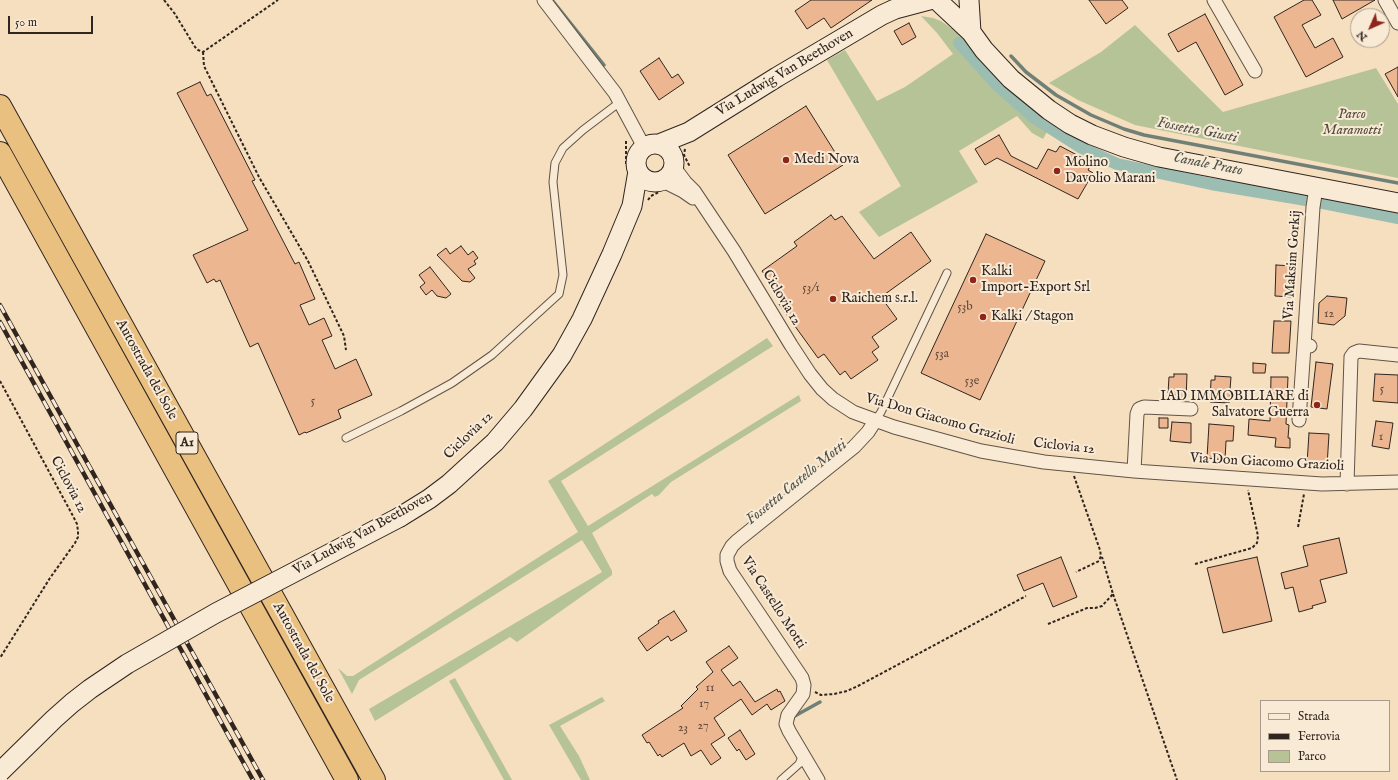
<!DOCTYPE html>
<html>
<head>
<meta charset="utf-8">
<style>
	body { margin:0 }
	#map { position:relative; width:1398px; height:780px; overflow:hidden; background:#f5dfbf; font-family:"IM FELL English",serif }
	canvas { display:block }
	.legend { position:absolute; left:1260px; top:700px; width:130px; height:72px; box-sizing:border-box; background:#f8ead5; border:1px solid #a89b8c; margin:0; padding:5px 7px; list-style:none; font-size:12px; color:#30251f }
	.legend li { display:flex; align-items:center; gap:8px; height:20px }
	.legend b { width:20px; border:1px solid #a89b8c }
	.north { position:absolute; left:1350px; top:8px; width:40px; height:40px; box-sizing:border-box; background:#f8ead5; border:1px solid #a89b8c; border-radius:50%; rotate:225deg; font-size:11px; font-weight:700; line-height:16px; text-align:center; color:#30251f }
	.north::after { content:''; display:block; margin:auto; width:14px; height:18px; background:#8f2418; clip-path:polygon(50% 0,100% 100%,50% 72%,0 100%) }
	.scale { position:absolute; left:8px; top:16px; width:85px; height:18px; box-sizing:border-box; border:2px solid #30251f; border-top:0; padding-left:5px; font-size:12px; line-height:14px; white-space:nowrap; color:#30251f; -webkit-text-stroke:3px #f8ead5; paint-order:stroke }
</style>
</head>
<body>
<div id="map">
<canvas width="1398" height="780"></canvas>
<ul class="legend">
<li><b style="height:5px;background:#f8ead5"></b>Strada</li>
<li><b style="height:5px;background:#30251f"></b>Ferrovia</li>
<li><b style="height:11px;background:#b6c396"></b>Parco</li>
</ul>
<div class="north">N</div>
<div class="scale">50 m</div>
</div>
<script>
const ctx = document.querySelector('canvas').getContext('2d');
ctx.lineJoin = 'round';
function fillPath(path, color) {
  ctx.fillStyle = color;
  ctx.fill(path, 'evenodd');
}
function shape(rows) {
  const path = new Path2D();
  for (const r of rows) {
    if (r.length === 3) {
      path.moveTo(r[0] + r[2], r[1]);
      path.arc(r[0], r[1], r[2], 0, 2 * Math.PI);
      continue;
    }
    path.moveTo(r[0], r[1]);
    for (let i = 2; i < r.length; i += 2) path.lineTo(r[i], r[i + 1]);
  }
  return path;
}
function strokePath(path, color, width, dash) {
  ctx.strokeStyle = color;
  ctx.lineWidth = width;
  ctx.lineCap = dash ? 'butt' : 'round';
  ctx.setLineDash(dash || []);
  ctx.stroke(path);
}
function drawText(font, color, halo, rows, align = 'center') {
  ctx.font = font + ' "IM FELL English",serif';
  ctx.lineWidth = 4;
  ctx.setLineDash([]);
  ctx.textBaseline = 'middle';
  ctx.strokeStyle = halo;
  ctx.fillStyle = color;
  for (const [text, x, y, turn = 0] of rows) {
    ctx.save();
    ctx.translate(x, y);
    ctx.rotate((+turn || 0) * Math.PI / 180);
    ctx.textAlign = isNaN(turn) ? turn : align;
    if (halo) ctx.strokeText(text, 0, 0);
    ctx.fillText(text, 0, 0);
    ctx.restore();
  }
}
fillPath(shape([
	[921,16,933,18,941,21,958,33,1023,99,1048,130,1043,139,1032,133,1017,116,959,151,978,182,879,237,859,212,901,186,827,60,845,50,877,101,905,87,953,54,937,33],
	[1135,25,1223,112,1376,68,1398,104,1398,178,1135,125,1078,100,1049,83,1101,52],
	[767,338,773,346,561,481,588,526,799,395,801,401,671,482,659,495,655,497,652,494,592,533,612,571,612,575,517,642,510,637,375,721,369,709,602,572,582,540,359,680,352,694,338,668,347,676,353,676,578,532,548,481],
	[455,678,512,780,504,780,449,681],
	[602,697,605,701,560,726,579,756,590,780,581,780,549,725]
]), '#b6c396');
strokePath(shape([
	[552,0,604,65],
	[1011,56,1026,72,1056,95,1091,115,1124,129,1144,135,1398,183],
	[793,719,793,717,820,702]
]), '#718077', 3.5);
strokePath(shape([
	[959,43,996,84,1033,117,1080,147,1117,164,1211,184,1318,202,1398,218]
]), '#9cbdb2', 12);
const building = shape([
	[811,0,872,0,831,28,824,18,807,29,795,11,811,0],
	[1089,0,1122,0,1128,8,1106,24,1089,0],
	[1304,0,1312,0,1321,15,1302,25,1315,48,1333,38,1343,57,1306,77,1274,17,1304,0],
	[1333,0,1375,0,1342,19,1333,0],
	[1205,14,1243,85,1225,95,1196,42,1178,52,1168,34,1205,14],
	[909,23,916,37,902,45,894,31,909,23],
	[659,58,672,78,678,74,684,83,659,100,640,71,659,58],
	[1398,67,1398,97,1385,74,1398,67],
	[200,82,207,96,211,94,255,180,252,181,295,264,299,262,315,299,300,305,309,325,324,318,332,336,322,340,335,369,356,359,372,395,338,410,341,418,306,433,305,432,299,435,258,343,250,347,220,280,216,282,214,279,207,283,193,255,248,230,177,93,200,82],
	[806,106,843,165,765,214,728,155,806,106],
	[999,135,1011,156,1037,169,1048,149,1056,152,1060,146,1092,163,1088,170,1093,173,1078,199,997,158,985,165,975,149,999,135],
	[831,215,835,220,842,216,874,259,911,232,931,261,881,297,897,319,872,337,879,347,872,352,878,360,851,379,845,371,840,375,824,354,818,358,779,304,784,301,762,271,797,246,794,242,831,215],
	[986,234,1045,261,980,400,921,373,986,234],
	[461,246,468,255,473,251,478,258,474,261,476,264,468,269,475,278,470,282,462,281,437,255,446,248,450,254,461,246],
	[1276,265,1293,266,1292,297,1275,296,1276,265],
	[430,267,451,294,446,298,437,296,432,290,426,295,420,287,425,283,419,275,430,267],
	[1327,296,1347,298,1345,316,1334,325,1318,323,1319,303,1327,296],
	[1274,321,1291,321,1289,353,1272,353,1274,321],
	[1316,362,1333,364,1327,409,1311,407,1316,362],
	[1253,363,1266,364,1265,373,1253,373,1253,363],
	[1174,374,1187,374,1186,400,1175,400,1175,394,1168,393,1169,377,1174,377,1174,374],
	[1375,374,1398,375,1398,403,1373,401,1375,374],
	[1215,376,1231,377,1229,403,1210,402,1211,380,1215,380,1215,376],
	[1271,377,1288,377,1286,424,1289,425,1288,438,1290,438,1290,448,1275,447,1276,438,1248,435,1249,419,1270,421,1271,377],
	[1159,418,1168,418,1168,428,1159,428,1159,418],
	[1376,421,1393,423,1389,449,1372,446,1376,421],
	[1172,422,1191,423,1191,443,1170,441,1172,422],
	[1209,424,1234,426,1233,441,1226,441,1225,460,1207,458,1209,424],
	[1309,433,1329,434,1327,466,1307,464,1309,433],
	[1339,538,1347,573,1320,580,1326,602,1312,606,1313,608,1299,612,1293,587,1285,589,1281,573,1308,566,1303,546,1339,538],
	[1061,557,1077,597,1053,607,1043,583,1024,591,1017,575,1061,557],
	[1257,557,1272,621,1223,633,1207,568,1257,557],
	[674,611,687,631,671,641,668,636,647,651,638,638,659,623,658,621,674,611],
	[729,646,738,658,721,670,733,686,740,681,755,702,777,689,778,692,780,691,785,701,771,710,767,704,752,715,741,699,714,718,725,735,711,744,721,758,711,765,701,750,691,756,684,743,662,757,660,754,658,756,649,742,647,743,642,735,683,708,681,706,698,689,696,687,713,672,706,662,729,646],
	[740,730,755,754,746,760,739,749,737,751,728,738,740,730]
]);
fillPath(building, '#ebb690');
strokePath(building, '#30251f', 1);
const lane = shape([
	[875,421,881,412,947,273],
	[346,438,401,411,452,383,492,355,559,294,563,275,553,182,555,163,563,148,583,130,620,102],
	[781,780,799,764,803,755]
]);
const street = shape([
	[544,0,615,93,644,147],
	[1214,0,1255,71],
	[1385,0,1398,23],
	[673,166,685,182,694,191,734,251,791,345,810,374,822,389,833,399,853,412,894,427,981,451,1044,462,1134,471,1322,484,1398,482],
	[661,180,683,191,693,198],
	[1310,346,1304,346,1313,207,1316,188],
	[1299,420,1304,346],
	[1134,471,1137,414,1139,409,1144,407,1191,409],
	[1347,484,1351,357,1354,353,1359,351,1398,355],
	[818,780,789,731,786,724,788,715,803,694,804,685,802,678,730,571,727,561,727,555,732,546,737,541,854,447,868,432,875,421]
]);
const secondary = shape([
	[969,0,971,32],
	[940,3,971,32,984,50,1011,79,1049,110,1070,124,1092,135,1124,147,1159,157,1398,203],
	[659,144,689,132,777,77,882,15,895,9,929,0],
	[655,163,19],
	[400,517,429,499,449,484,495,442,523,409,562,355,582,319,612,254,632,206,638,171]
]);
const highway = shape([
	[0,106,374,780],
	[0,153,347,780]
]);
strokePath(lane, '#615447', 9);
strokePath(street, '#615447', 15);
strokePath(secondary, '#30251f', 21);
strokePath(highway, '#30251f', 24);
strokePath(shape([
	[164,0,175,14,195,47,198,50,203,52,278,0],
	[203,52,204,66,207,72,259,177,308,261,344,336,346,350],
	[685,149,684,155,690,167],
	[626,164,626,140],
	[648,200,651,196,659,192],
	[0,381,73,516,77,524,78,531,78,537,75,543,50,578,0,658],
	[1074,476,1100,550,1101,556,1099,561,1076,572],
	[1298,527,1304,494],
	[1195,564,1252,548,1257,543,1258,536,1248,490],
	[1113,594,1177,780],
	[1048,624,1087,608,1095,608,1102,606,1113,594,1102,557],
	[815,692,821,695,834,694,847,691,858,686,1026,596]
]), '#30251f', 2, [3, 2]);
strokePath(lane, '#f8ead5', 7);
strokePath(street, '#f8ead5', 13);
strokePath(secondary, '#f8ead5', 19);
strokePath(highway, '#eac080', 22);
const rail = shape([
	[0,305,263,780],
	[0,322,253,780]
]);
strokePath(rail, '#30251f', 4.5);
strokePath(rail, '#f8ead5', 3, [9]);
const secondaryBridge = shape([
	[0,772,54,719,72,703,90,689,127,664,216,613,400,517]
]);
strokePath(secondaryBridge, '#30251f', 21, []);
strokePath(secondaryBridge, '#f8ead5', 19);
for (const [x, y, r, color] of [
	[786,160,4,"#8f2418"],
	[1057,171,4,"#8f2418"],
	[973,280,4,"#8f2418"],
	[833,299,4,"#8f2418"],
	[983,317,4,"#8f2418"],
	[1317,405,4,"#8f2418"]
]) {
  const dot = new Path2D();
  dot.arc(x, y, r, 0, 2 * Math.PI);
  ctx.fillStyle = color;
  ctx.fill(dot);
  strokePath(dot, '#f8ead5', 1.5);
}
drawText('12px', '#5f493b', null, [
	["53/1",811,289],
	["53b",965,308],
	["12",1329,315],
	["53a",942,355],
	["53e",972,382],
	["5",1382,390],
	["5",313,402],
	["1",1381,438],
	["11",710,689],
	["17",704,705],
	["27",703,727],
	["23",683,729]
]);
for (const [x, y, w] of [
	[187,443,22]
]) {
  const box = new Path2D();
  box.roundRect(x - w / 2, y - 11, w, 22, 3);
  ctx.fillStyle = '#f8ead5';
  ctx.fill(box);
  strokePath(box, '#30251f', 1);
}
drawText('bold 13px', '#30251f', null, [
	["A1",187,443]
]);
drawText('14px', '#30251f', '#f8ead5', [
	["Via Ludwig Van Beethoven",785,73,-31],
	["Via Maksim Gorkij",1293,265,-86],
	["Ciclovia 12",781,298,59],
	["Autostrada del Sole",146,370,61],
	["Via Don Giacomo Grazioli",940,420,16],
	["Ciclovia 12",469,436,-44],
	["Ciclovia 12",1064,447,6],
	["Via Don Giacomo Grazioli",1267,463,3],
	["Ciclovia 12",68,485,62],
	["Via Ludwig Van Beethoven",363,534,-29],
	["Via Castello Motti",773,603,57],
	["Autostrada del Sole",303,653,61]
]);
drawText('italic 14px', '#524c3d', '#f8ead5', [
	["Parco",1352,115],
	["Maramotti",1352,131]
]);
drawText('14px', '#30251f', '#f8ead5', [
	["Medi Nova",794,160],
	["Molino",1065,163],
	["Davolio Marani",1065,179],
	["Kalki",981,272],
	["Import-Export Srl",981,288],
	["Raichem s.r.l.",841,299],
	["Kalki / Stagon",991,317],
	["IAD IMMOBILIARE di",1309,397,"right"],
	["Salvatore Guerra",1309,413,"right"]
], 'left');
drawText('italic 15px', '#50534b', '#f8ead5', [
	["Fossetta Giusti",1197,131,11],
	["Canale Prato",1208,165,11],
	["Fossetta Castello Motti",797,483,-39]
]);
</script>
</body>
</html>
